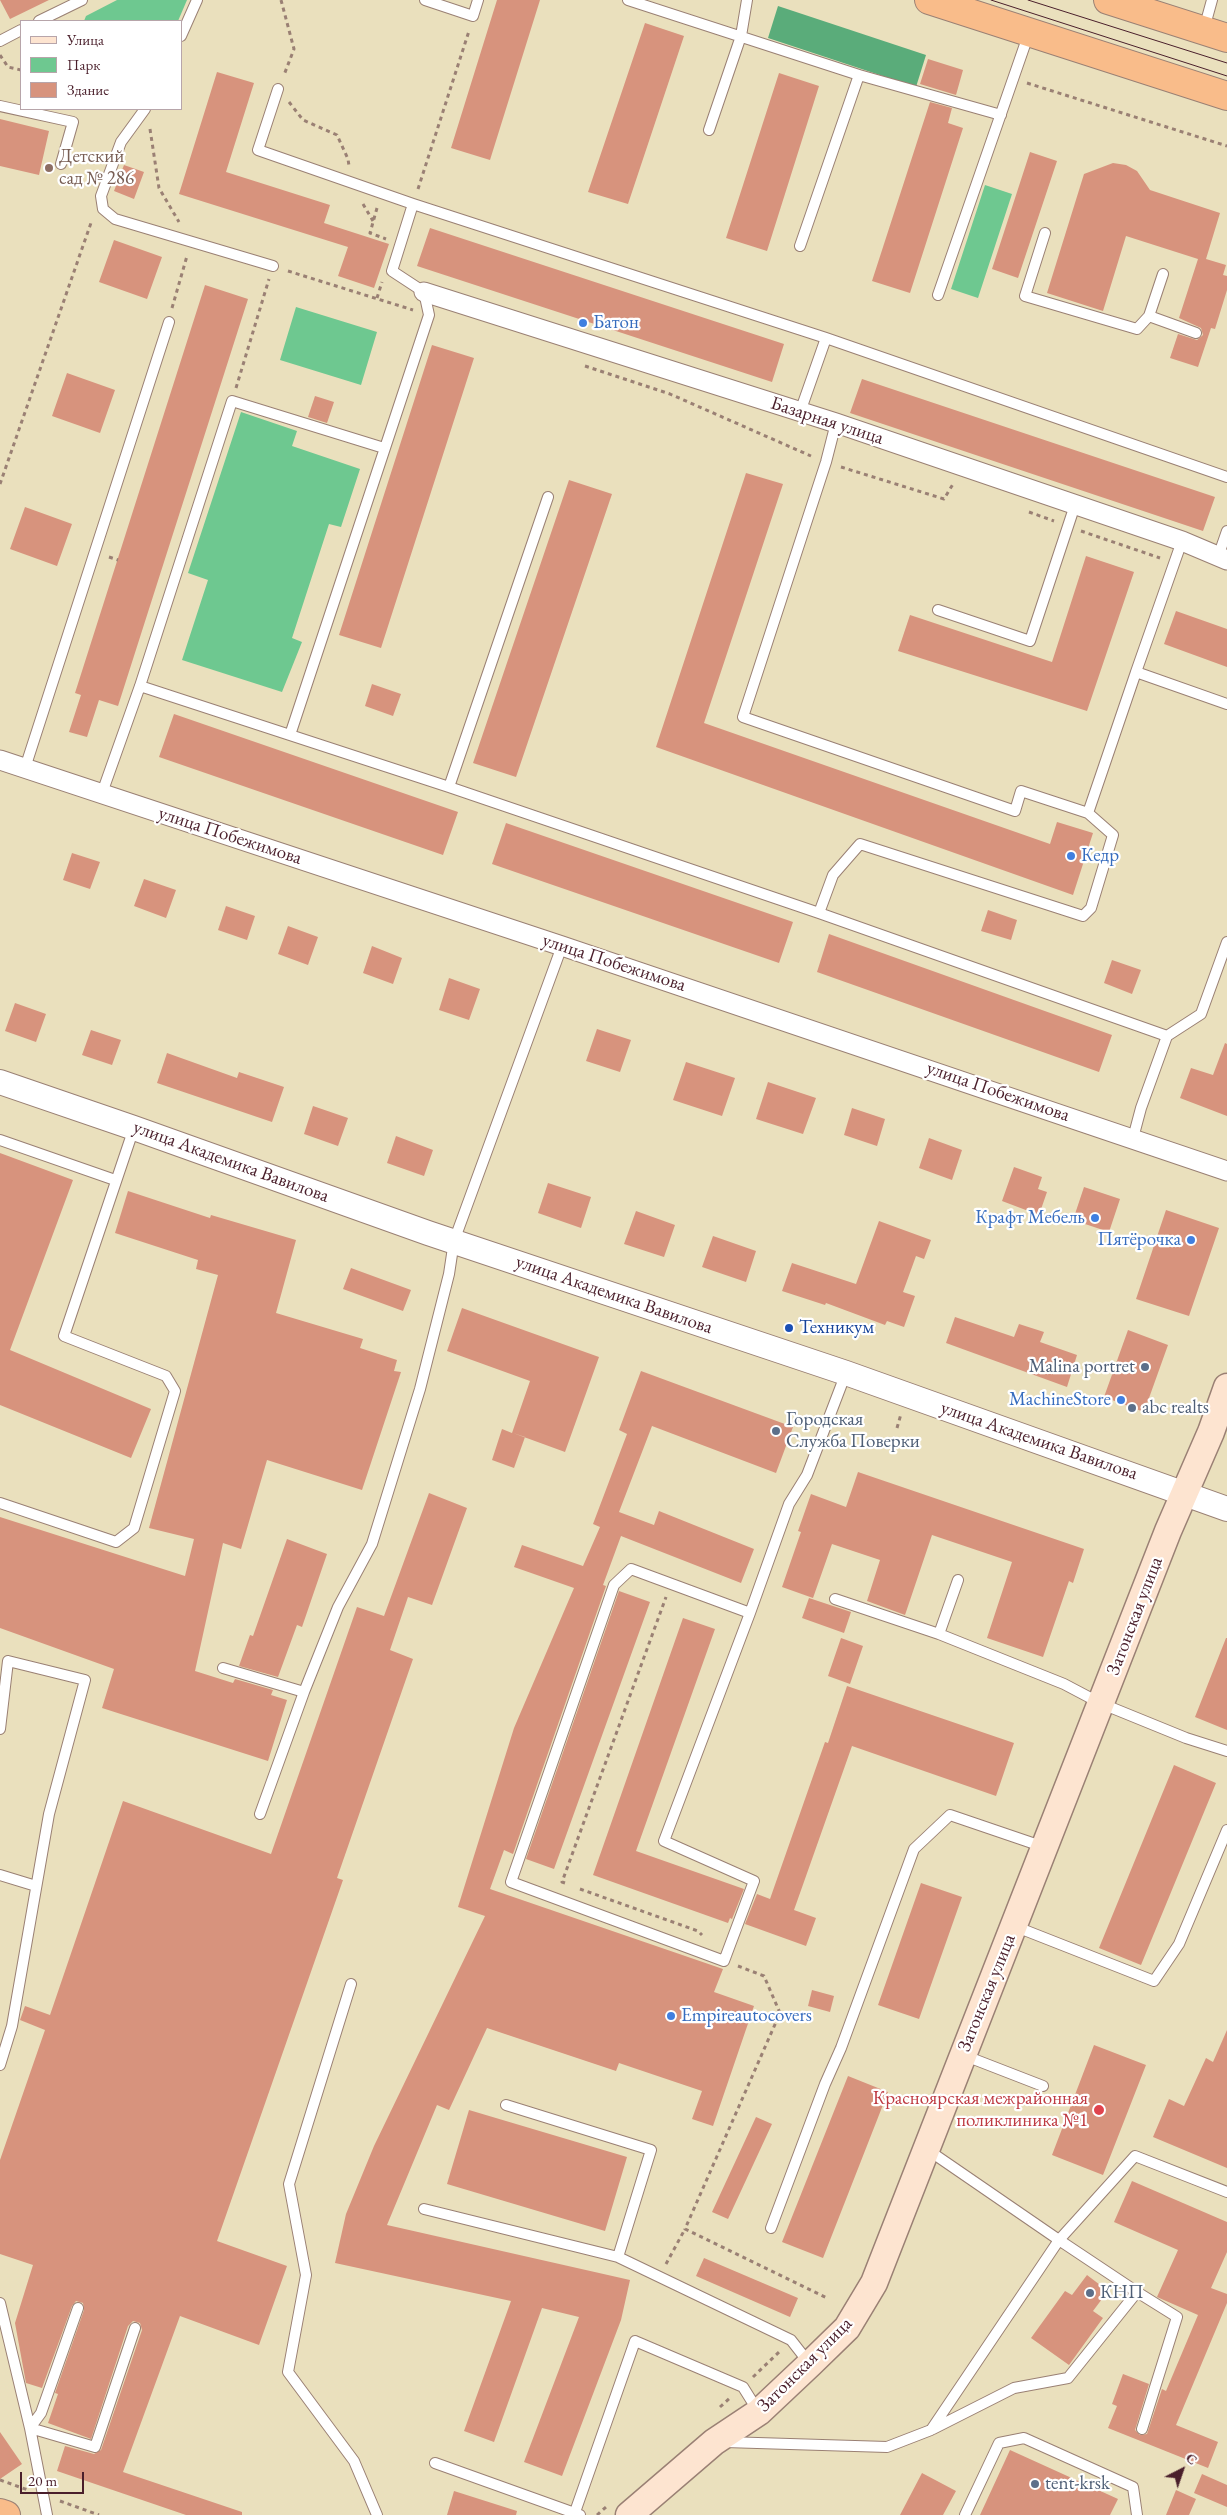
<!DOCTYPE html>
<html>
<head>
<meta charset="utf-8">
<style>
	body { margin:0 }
	#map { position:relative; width:1227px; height:2515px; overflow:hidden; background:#eae0bd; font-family:"EB Garamond",serif }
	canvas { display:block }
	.legend { position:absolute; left:20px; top:20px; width:162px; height:90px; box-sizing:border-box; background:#fff; border:1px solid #b7a5aa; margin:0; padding:6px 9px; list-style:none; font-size:15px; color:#4a1f2b }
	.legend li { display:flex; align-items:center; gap:10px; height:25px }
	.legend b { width:25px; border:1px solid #b7a5aa }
	.north { position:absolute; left:1157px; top:2445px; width:50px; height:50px; -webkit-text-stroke:4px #fff; paint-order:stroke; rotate:41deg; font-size:14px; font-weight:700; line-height:20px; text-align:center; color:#4a1f2b }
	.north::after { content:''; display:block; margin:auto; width:18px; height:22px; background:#4a1f2b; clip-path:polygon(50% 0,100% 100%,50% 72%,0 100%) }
	.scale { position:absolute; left:20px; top:2472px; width:64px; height:22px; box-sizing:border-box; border:2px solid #4a1f2b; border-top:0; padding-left:6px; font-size:15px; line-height:18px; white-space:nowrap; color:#4a1f2b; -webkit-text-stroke:4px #fff; paint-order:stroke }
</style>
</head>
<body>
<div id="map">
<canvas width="1227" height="2515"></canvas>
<ul class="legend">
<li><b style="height:6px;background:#fde4d0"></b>Улица</li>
<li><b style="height:14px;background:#6ec890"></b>Парк</li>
<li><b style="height:14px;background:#d7937d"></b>Здание</li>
</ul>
<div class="north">С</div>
<div class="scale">20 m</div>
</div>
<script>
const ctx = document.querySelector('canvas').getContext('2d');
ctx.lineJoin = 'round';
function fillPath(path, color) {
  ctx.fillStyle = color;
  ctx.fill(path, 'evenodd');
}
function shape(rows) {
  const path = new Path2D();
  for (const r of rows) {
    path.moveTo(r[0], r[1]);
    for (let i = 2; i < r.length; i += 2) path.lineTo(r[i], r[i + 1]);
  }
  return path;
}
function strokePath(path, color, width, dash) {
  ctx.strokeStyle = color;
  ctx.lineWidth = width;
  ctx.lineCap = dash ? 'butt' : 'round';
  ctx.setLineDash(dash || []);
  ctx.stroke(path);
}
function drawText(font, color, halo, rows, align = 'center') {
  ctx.font = font + ' "EB Garamond",serif';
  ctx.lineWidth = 4.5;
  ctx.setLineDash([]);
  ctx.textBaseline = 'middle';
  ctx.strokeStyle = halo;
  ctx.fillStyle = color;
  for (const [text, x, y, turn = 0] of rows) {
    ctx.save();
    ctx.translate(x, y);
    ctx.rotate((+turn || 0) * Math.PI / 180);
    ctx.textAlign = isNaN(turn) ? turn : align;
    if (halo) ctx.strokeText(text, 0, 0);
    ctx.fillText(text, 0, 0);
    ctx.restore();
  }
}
fillPath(shape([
	[117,0,187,0,178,21,84,21,86,16],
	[985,185,1012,194,978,298,951,289],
	[296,307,377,332,361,385,280,360],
	[241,412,297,431,292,446,360,469,341,527,329,524,292,638,302,642,282,692,182,660,208,580,188,573]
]), '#6ec890');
fillPath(shape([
	[778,6,926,55,916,87,768,38]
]), '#5aac7a');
fillPath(shape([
	[0,0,49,0,10,19],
	[497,0,540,0,490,160,451,148],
	[645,23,684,36,628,204,588,192],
	[928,59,963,70,956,95,920,84],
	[217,72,254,83,226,172,330,205,324,223,389,244,374,288,338,276,348,247,179,194],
	[779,73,819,86,767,251,726,238],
	[930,102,952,108,948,123,963,128,910,293,872,281],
	[0,119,49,131,39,175,0,166],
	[1030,152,1057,161,1018,278,992,269],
	[1113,163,1126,165,1137,171,1150,190,1220,213,1206,259,1226,265,1223,275,1227,276,1227,290,1215,329,1211,328,1198,367,1170,358,1178,334,1197,340,1203,335,1201,328,1179,318,1198,259,1126,236,1103,311,1047,293,1084,174],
	[124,165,144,172,134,199,114,191],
	[430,228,784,344,772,382,417,266],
	[114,240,162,257,147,299,99,282],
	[205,285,248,299,118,706,99,700,87,737,69,732,81,695,75,693],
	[432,345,474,358,381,648,339,635],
	[67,373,115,390,100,433,52,416],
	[862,379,1215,497,1203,531,850,413],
	[315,396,334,402,327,423,308,417],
	[746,473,783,484,704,723,1050,844,1057,822,1093,833,1073,895,656,747],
	[569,480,612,494,516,777,473,763],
	[25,507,72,524,57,566,10,549],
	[1086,556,1134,572,1087,711,898,651,910,615,1052,662],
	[1176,611,1227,629,1227,667,1164,644],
	[372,684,401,694,393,716,365,706],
	[174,714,458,812,443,855,159,757],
	[506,823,793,922,779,963,492,864],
	[72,853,100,862,90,889,63,880],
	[144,879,176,890,166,918,134,906],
	[226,906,255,916,247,940,218,930],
	[988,910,1017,920,1011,940,981,931],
	[288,926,318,937,308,965,278,954],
	[829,934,1112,1035,1099,1072,817,972],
	[372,946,402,958,393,984,363,973],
	[1112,960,1141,970,1132,994,1104,983],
	[449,978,480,989,469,1020,439,1010],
	[15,1003,46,1014,36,1042,5,1031],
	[597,1029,631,1040,620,1072,586,1061],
	[91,1030,121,1040,112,1065,82,1055],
	[1225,1043,1227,1044,1227,1116,1180,1098,1191,1068,1213,1075],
	[167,1053,237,1078,239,1072,284,1087,272,1122,157,1083],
	[686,1062,735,1078,722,1116,673,1100],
	[768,1082,816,1098,803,1134,756,1119],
	[313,1106,348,1118,338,1146,304,1134],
	[852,1108,885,1119,877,1146,844,1135],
	[396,1136,433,1150,424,1176,387,1163],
	[929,1138,962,1150,952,1180,919,1168],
	[0,1153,73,1180,10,1350,151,1409,131,1458,0,1405],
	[1014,1167,1042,1177,1038,1189,1047,1192,1039,1215,1002,1201],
	[548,1183,591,1197,581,1228,538,1213],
	[1084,1187,1120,1199,1109,1232,1073,1220],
	[128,1191,210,1218,211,1215,296,1240,276,1313,363,1339,360,1348,397,1360,394,1371,401,1372,362,1490,267,1460,241,1549,223,1543,195,1671,233,1683,235,1679,273,1690,271,1695,287,1700,268,1761,102,1708,114,1669,0,1628,0,1517,185,1576,194,1539,149,1528,218,1275,196,1269,198,1260,115,1233],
	[1166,1210,1219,1228,1189,1316,1136,1299],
	[636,1211,675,1225,664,1257,624,1244],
	[879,1221,931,1240,924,1259,916,1256,903,1292,915,1296,904,1327,887,1321,885,1325,826,1303,825,1305,782,1291,792,1263,856,1284],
	[713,1236,756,1251,746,1282,702,1267],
	[351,1268,411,1290,403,1311,343,1289],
	[462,1308,599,1357,565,1452,513,1433,525,1437,514,1468,492,1460,502,1429,512,1433,530,1381,447,1351],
	[955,1317,1014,1337,1019,1324,1044,1332,1040,1342,1077,1355,1067,1387,946,1343],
	[1128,1330,1168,1345,1144,1412,1104,1397],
	[641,1371,793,1427,776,1473,652,1426,619,1512,654,1525,659,1511,754,1549,741,1583,621,1536,603,1585,606,1586,513,1854,504,1850,490,1889,723,1969,714,1992,754,2006,713,2126,692,2119,702,2091,619,2063,616,2071,487,2028,449,2110,437,2105,387,2225,630,2280,621,2320,562,2476,524,2462,579,2317,542,2308,494,2442,464,2431,511,2301,335,2263,346,2214,374,2146,485,1916,458,1907,514,1728,574,1588,514,1567,522,1545,583,1566,600,1527,593,1524,627,1434,619,1430],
	[858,1472,1084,1549,1073,1583,1069,1581,1043,1657,987,1638,1012,1562,932,1535,905,1615,867,1601,880,1560,832,1544,813,1598,782,1587,801,1532,798,1531,811,1494,846,1507],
	[429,1493,467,1508,432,1605,408,1597,390,1650,413,1659,337,1878,343,1880,217,2241,287,2266,259,2345,180,2316,123,2472,242,2512,242,2515,186,2515,57,2471,65,2446,94,2454,101,2450,142,2330,140,2323,133,2321,128,2326,91,2439,48,2423,58,2394,55,2393,84,2310,83,2303,76,2301,72,2306,42,2388,26,2383,15,2323,33,2265,0,2254,0,2160,45,2030,20,2020,25,2006,50,2015,123,1801,271,1854,357,1607,384,1616],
	[287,1539,327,1554,302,1627,297,1625,278,1677,239,1666,250,1635,253,1636],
	[619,1591,650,1602,554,1869,526,1859],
	[809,1598,851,1612,844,1633,802,1618],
	[683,1618,715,1629,636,1851,744,1889,732,1919,730,1918,728,1923,593,1875],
	[841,1638,863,1646,850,1684,828,1676],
	[1226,1638,1227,1638,1227,1730,1195,1717],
	[847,1686,1014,1743,996,1796,852,1746,794,1910,816,1918,806,1946,745,1924,757,1894,770,1899,825,1742,828,1743],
	[1174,1765,1216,1783,1141,1965,1099,1948],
	[921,1883,962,1897,919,2019,878,2005],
	[812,1990,834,1996,830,2012,808,2006],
	[1227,2030,1227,2168,1153,2137,1169,2099,1184,2106,1206,2058,1213,2062],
	[1094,2045,1146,2065,1103,2175,1052,2155],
	[848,2076,888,2092,823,2258,782,2242],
	[469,2110,627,2157,605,2231,447,2184],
	[756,2117,772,2124,728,2219,712,2212],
	[1132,2181,1227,2222,1227,2252,1211,2288,1227,2294,1227,2303,1176,2425,1218,2442,1208,2468,1108,2428,1117,2406,1112,2404,1123,2374,1149,2384,1135,2430,1140,2435,1147,2434,1162,2389,1166,2391,1198,2315,1157,2297,1178,2250,1114,2222],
	[704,2258,798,2298,790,2317,696,2276],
	[1087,2275,1108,2291,1093,2311,1103,2318,1069,2365,1031,2338,1065,2291,1072,2295],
	[0,2432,22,2464,0,2479],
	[1010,2450,1118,2499,1110,2515,980,2515],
	[922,2473,956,2491,943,2515,900,2515],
	[1202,2474,1227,2485,1227,2507,1194,2493],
	[1176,2490,1196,2499,1189,2515,1166,2515],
	[454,2491,517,2511,516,2515,447,2515]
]), '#d7937d');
const service = shape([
	[425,0,473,16,478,0],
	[628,0,859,75,1001,115],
	[39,21,82,0],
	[1204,29,1212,0],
	[181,36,197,0],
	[0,41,21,30],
	[278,89,258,150,413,204,826,338,1227,477],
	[0,106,73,122,61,164],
	[145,109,121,142,101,196,103,209,115,219,273,266],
	[709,130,741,36,747,0],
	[1045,233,1025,296,1137,329,1149,316,1163,274],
	[800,246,859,75],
	[938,295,1029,33],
	[1149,316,1196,333],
	[800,412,826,338],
	[1182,541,1136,672,1227,704],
	[1218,557,1227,531],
	[938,610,1030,641,1075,505],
	[140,686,449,787,819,913,1167,1036,1141,1108,1133,1138],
	[290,735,429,315,424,292,392,271,413,204],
	[25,768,169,322],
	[449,787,548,497],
	[102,793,140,686,232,401,384,448],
	[1088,813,1136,672],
	[819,913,833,875,860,844,1083,916,1091,908,1113,835,1088,813,1021,791,1015,811,743,717,826,462,836,423],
	[1167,1036,1201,1014,1227,942],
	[0,1140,115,1180],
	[0,1503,116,1542,134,1528,175,1391,166,1376,64,1336,134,1128],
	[835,1599,939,1634,1064,1684,1100,1703,1186,1738,1227,1751],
	[750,1613,631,1569,614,1585,511,1882,724,1961,754,1881,664,1841,750,1613,789,1504,807,1475,846,1373],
	[939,1634,958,1580],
	[223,1668,304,1692],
	[0,1729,8,1661,85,1680,49,1814,12,2026,0,2065],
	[260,1814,304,1692,338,1607,372,1544,420,1389,449,1274,454,1241,562,946],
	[0,1875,36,1886],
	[1014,1926,1154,1981,1179,1944,1227,1830],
	[351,1984,289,2184,306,2275,288,2372,354,2461,377,2515],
	[963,2055,1043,2086],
	[424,2209,618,2257,651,2150,506,2105],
	[771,2228,825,2084,841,2048,914,1849,950,1815,1044,1847],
	[618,2257,791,2340,809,2363],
	[1137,2292,1177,2317,1142,2429],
	[0,2303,30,2428,47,2515],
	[78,2308,41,2413,30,2428,95,2447,135,2328],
	[933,2429,1014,2388,1068,2378,1137,2292,1059,2240,1135,2156,1227,2192],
	[725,2442,887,2447,931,2430,1059,2240,928,2150],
	[435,2463,580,2515],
	[575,2512,635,2341,743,2387,758,2411],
	[965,2515,999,2443,1024,2438,1133,2487,1137,2515]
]);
const minor = shape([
	[424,292,836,423,1182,541,1227,560],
	[0,760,562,946,1227,1171]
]);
const tertiary = shape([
	[0,1082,134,1128,428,1233,846,1373,1227,1509]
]);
const secondary = shape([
	[629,2515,714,2442,759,2412,810,2364,847,2328,874,2283,1168,1531,1211,1432,1227,1387]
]);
const trunk = shape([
	[929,0,1227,96],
	[1108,0,1227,38],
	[0,2513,6,2515]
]);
strokePath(service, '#9a8074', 12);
strokePath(minor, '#9a8074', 21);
strokePath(tertiary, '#9a8074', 26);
strokePath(secondary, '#9a8074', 29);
strokePath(trunk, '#9a8074', 30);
strokePath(shape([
	[281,0,294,49,284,75],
	[0,55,8,67,21,70],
	[1027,83,1227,146],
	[289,102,303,120,337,135,348,159,349,166],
	[150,129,159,188,179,222],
	[418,189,469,31],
	[363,204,373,221],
	[377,208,370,233,386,239],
	[288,271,413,310],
	[377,298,382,282],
	[172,308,187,256],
	[585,366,670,394,811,456],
	[236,388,269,279],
	[841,467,944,499,953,484],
	[0,484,92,220],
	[1029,512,1054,521],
	[1081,531,1160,558],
	[109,557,118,560],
	[897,1428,901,1414],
	[565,1883,562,1882,666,1597],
	[580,1889,698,1931,702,1935],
	[738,1966,764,1976,780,2013,685,2229,827,2298],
	[666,2264,685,2229],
	[753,2377,779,2352],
	[720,2407,730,2398],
	[0,2480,28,2490],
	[60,2501,99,2515],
	[597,2515,606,2507]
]), '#9a8074', 3, [4, 4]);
strokePath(service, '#fff', 10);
strokePath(minor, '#fff', 19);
strokePath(tertiary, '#fff', 24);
strokePath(secondary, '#fde4d0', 26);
strokePath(trunk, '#f9bc8a', 28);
strokePath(shape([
	[991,0,1227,76],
	[1028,0,1227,63]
]), '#4a1f2b', 1);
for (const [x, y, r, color] of [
	[49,168,5,"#8d6e63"],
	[583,323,5,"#3f7fe0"],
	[1071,856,5,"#3f7fe0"],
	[1095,1218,5,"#3f7fe0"],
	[1191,1240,5,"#3f7fe0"],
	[789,1328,5,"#1a4fb4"],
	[1145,1367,5,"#5c6f8a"],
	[1121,1400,5,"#3f7fe0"],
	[1132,1408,5,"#5c6f8a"],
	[776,1431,5,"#5c6f8a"],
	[671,2016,5,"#3f7fe0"],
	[1099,2110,6,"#e0444e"],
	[1090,2293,5,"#5c6f8a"],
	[1035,2484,5,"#5c6f8a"]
]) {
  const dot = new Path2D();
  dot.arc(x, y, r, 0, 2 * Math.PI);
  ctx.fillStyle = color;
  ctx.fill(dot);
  strokePath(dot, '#fff', 2);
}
drawText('19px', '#785e54', '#fff', [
	["Детский",59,157],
	["сад № 286",59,179]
], 'left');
drawText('19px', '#366cbe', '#fff', [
	["Батон",593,323],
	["Кедр",1081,856],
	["Крафт Мебель",1085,1218,"right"],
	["Пятёрочка",1181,1240,"right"],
	["MachineStore",1111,1400,"right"],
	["Empireautocovers",681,2016]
], 'left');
drawText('19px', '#4a1f2b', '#fff', [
	["Базарная улица",827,421,18],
	["улица Побежимова",230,836,18],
	["улица Побежимова",614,963,18],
	["улица Побежимова",998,1092,19],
	["улица Академика Вавилова",231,1162,20],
	["улица Академика Вавилова",614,1295,19],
	["улица Академика Вавилова",1039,1441,19],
	["Затонская улица",1135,1616,-69],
	["Затонская улица",987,1993,-68],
	["Затонская улица",805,2365,-45]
]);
drawText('19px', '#164399', '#fff', [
	["Техникум",799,1328]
], 'left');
drawText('19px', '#4e5e75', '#fff', [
	["Malina portret",1135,1367,"right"],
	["abc realts",1142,1408],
	["Городская",786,1420],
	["Служба Поверки",786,1442],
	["КНП",1100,2293],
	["tent-krsk",1045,2484]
], 'left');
drawText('19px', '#be3a42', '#fff', [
	["Красноярская межрайонная",1088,2099],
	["поликлиника №1",1088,2121]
], 'right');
</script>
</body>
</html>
